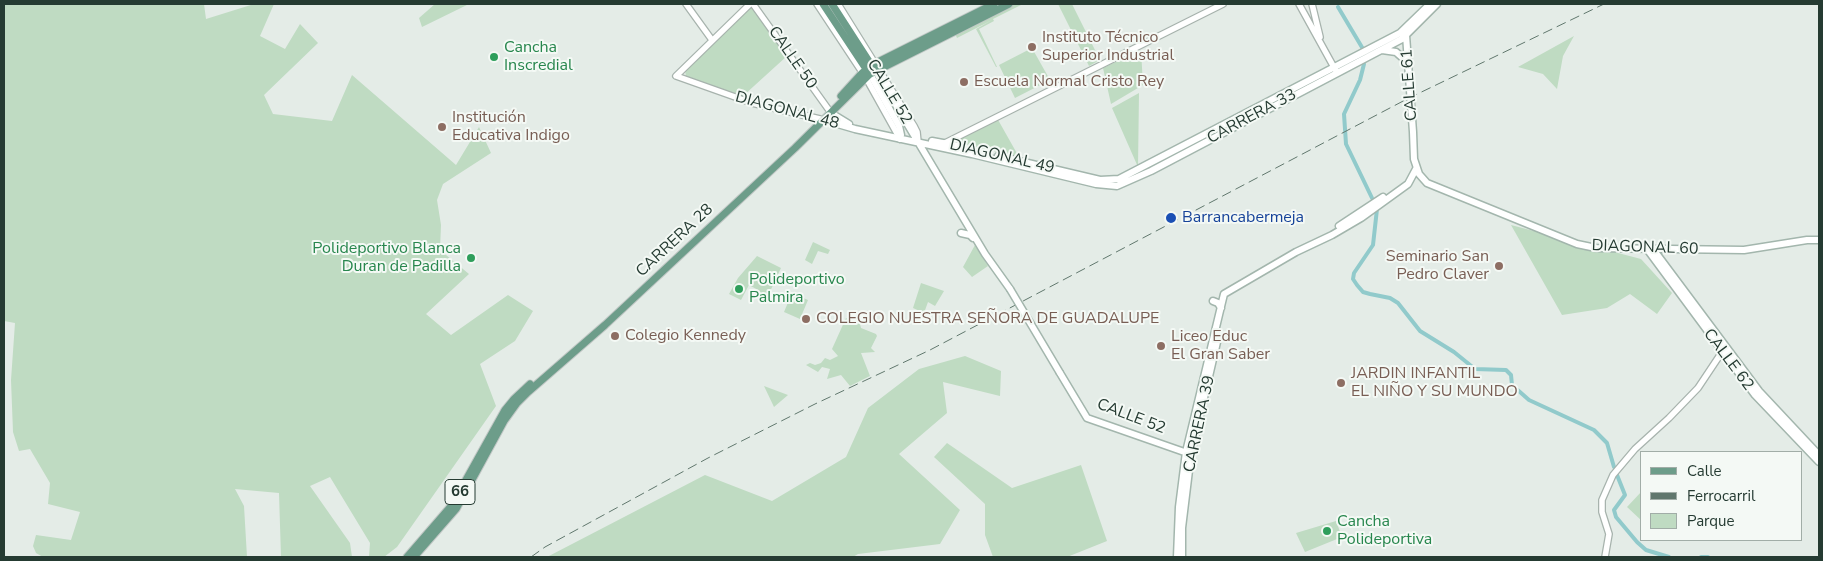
<!DOCTYPE html>
<html>
<head>
<meta charset="utf-8">
<style>
	body { margin:0 }
	#map { position:relative; width:1823px; height:561px; overflow:hidden; background:#e4ece7; font-family:"Nunito Sans",sans-serif }
	canvas { display:block }
	.frame { position:absolute; inset:0; border:5px solid #253b32; pointer-events:none }
	.legend { position:absolute; left:1640px; top:451px; width:162px; height:90px; box-sizing:border-box; background:#f4f9f5; border:1px solid #a1ada7; margin:0; padding:6px 9px; list-style:none; font-size:15px; color:#253b32 }
	.legend li { display:flex; align-items:center; gap:10px; height:25px }
	.legend b { width:25px; border:1px solid #a1ada7 }
</style>
</head>
<body>
<div id="map">
<canvas width="1823" height="561"></canvas>
<div class="frame"></div>
<ul class="legend">
<li><b style="height:6px;background:#6d9d8a"></b>Calle</li>
<li><b style="height:6px;background:#60776d"></b>Ferrocarril</li>
<li><b style="height:14px;background:#bfdbc2"></b>Parque</li>
</ul>
</div>
<script>
const ctx = document.querySelector('canvas').getContext('2d');
ctx.lineJoin = 'round';
function fillPath(path, color) {
  ctx.fillStyle = color;
  ctx.fill(path, 'evenodd');
}
function shape(rows) {
  const path = new Path2D();
  for (const r of rows) {
    path.moveTo(r[0], r[1]);
    for (let i = 2; i < r.length; i += 2) path.lineTo(r[i], r[i + 1]);
  }
  return path;
}
function strokePath(path, color, width, dash) {
  ctx.strokeStyle = color;
  ctx.lineWidth = width;
  ctx.lineCap = dash ? 'butt' : 'round';
  ctx.setLineDash(dash || []);
  ctx.stroke(path);
}
function drawText(font, color, halo, rows, align = 'center') {
  ctx.font = font + ' "Nunito Sans",sans-serif';
  ctx.lineWidth = 4;
  ctx.setLineDash([]);
  ctx.textBaseline = 'middle';
  ctx.strokeStyle = halo;
  ctx.fillStyle = color;
  for (const [text, x, y, turn = 0] of rows) {
    ctx.save();
    ctx.translate(x, y);
    ctx.rotate((+turn || 0) * Math.PI / 180);
    ctx.textAlign = isNaN(turn) ? turn : align;
    if (halo) ctx.strokeText(text, 0, 0);
    ctx.fillText(text, 0, 0);
    ctx.restore();
  }
}
fillPath(shape([
	[4,4,204,4,206,19,254,4,274,4,260,36,285,49,300,24,318,43,264,95,273,114,332,121,352,75,456,165,479,127,491,153,443,184,437,200,441,225,440,250,469,274,426,314,451,335,508,295,533,311,515,341,480,364,496,406,397,547,384,557,369,557,370,543,330,477,310,486,350,543,352,557,281,557,279,493,235,489,244,506,247,557,43,557,36,553,33,546,36,535,71,540,80,512,48,504,50,483,30,449,19,451,13,432,11,380,15,323,4,321],
	[435,4,469,4,422,27,419,18],
	[1008,4,1023,4,993,19,994,21,979,29,997,67,996,67,976,29,992,20,957,38,954,31],
	[1058,4,1072,4,1100,60,1089,66],
	[751,5,787,56,743,96,686,77,685,70],
	[1574,36,1563,56,1557,89,1543,74,1518,67],
	[1032,48,1050,80,1015,98,999,65],
	[1141,50,1143,85,1111,104,1103,68],
	[1139,93,1138,167,1112,108],
	[997,118,1019,157,950,141],
	[1511,225,1641,259,1672,293,1657,314,1630,294,1607,308,1562,315],
	[813,242,830,250,828,254,818,251,812,264,805,260],
	[975,245,988,266,972,277,963,267],
	[757,256,781,268,766,300,756,295,758,290,749,285,741,300,729,294,738,278],
	[921,283,944,291,935,306,928,302,924,313,913,308],
	[792,293,808,300,800,319,784,312],
	[846,318,860,324,861,328,876,334,877,336,871,348,875,352,861,353,870,376,850,386,841,375,827,379,830,369,822,367,818,372,806,365,810,363,815,365,821,363,825,358,830,360,838,356,832,349],
	[965,356,1001,371,1000,396,943,382,947,413,899,454,960,510,940,544,858,554,853,557,547,557,705,475,772,501,846,457,868,408,919,369],
	[764,386,788,395,774,407],
	[947,443,1012,488,1081,465,1107,541,1067,557,993,557,985,535,985,504,934,457],
	[1642,491,1642,521,1627,507],
	[1336,521,1342,537,1305,552,1296,533]
]), '#bfdbc2');
strokePath(shape([
	[1338,7,1363,49],
	[1364,64,1360,80,1344,114,1346,144,1372,198],
	[1377,209,1373,245,1354,273,1353,279,1357,285,1363,292,1370,294,1390,298,1398,303,1420,331,1454,352,1475,369,1506,370,1511,375,1512,385,1529,400,1594,430,1607,443,1614,467],
	[1617,475,1625,495,1614,510,1616,517,1637,542,1646,550,1669,557],
	[1701,557,1708,557]
]), '#91cacb', 4);
const tertiary = shape([
	[686,4,712,40],
	[750,4,676,76,752,103,824,120],
	[753,4,831,113],
	[817,4,866,78,900,139],
	[838,4,914,126,917,132,918,142],
	[1299,4,1336,71],
	[1312,4,1320,37],
	[945,143,1223,4],
	[1605,557,1609,534,1602,512,1602,500,1613,475,1635,449,1669,418,1698,388,1724,349]
]);
const secondary = shape([
	[1406,35,1413,132,1414,159,1419,174,1427,183,1577,244,1596,248,1744,250,1807,240,1819,240],
	[1382,50,1396,52,1404,59],
	[875,70,985,254,1010,289],
	[870,74,899,126,901,135,900,139],
	[831,113,849,124],
	[824,120,855,129,972,154,1096,184,1117,186,1151,171,1402,39,1437,4],
	[932,141,959,146],
	[998,156,1100,180,1119,179,1400,33,1430,4],
	[1339,226,1383,197],
	[961,233,970,235,973,238],
	[1647,249,1755,395,1819,462],
	[1653,249,1759,391,1819,455],
	[1213,301,1218,303,1221,308],
	[1060,373,1087,418,1190,454],
	[1177,557,1179,507,1186,452,1224,294,1296,252,1332,235,1361,218,1408,184,1416,169],
	[1182,557,1182,528,1191,454,1217,342]
]);
const primary = shape([
	[823,4,868,72],
	[832,4,874,69],
	[841,96,862,73,872,65,994,4],
	[407,557,452,505,505,410,514,399,530,384],
	[414,557,456,509,504,421,517,403,528,392,605,325,795,148,870,74,1009,4]
]);
strokePath(tertiary, '#a7b3ad', 8);
strokePath(secondary, '#a3b6ad', 9);
strokePath(primary, '#c2c8c6', 9);
strokePath(tertiary, '#fff', 5.5);
strokePath(secondary, '#fff', 6);
strokePath(primary, '#6d9d8a', 7);
strokePath(shape([
	[531,557,545,547,708,458,815,404,930,350,1407,99,1604,4]
]), '#60776d', 1, [10, 5]);
const secondaryBridge = shape([
	[1010,289,1060,373]
]);
strokePath(secondaryBridge, '#a3b6ad', 9, []);
strokePath(secondaryBridge, '#fff', 6);
for (const [x, y, r, color] of [
	[1032,47,5,"#8d6e63"],
	[494,57,5,"#2e9e5b"],
	[964,82,5,"#8d6e63"],
	[442,127,5,"#8d6e63"],
	[1171,218,6,"#1a4fb4"],
	[471,258,5,"#2e9e5b"],
	[1499,266,5,"#8d6e63"],
	[739,289,5,"#2e9e5b"],
	[806,319,5,"#8d6e63"],
	[615,336,5,"#8d6e63"],
	[1161,346,5,"#8d6e63"],
	[1341,383,5,"#8d6e63"],
	[1327,531,5,"#2e9e5b"]
]) {
  const dot = new Path2D();
  dot.arc(x, y, r, 0, 2 * Math.PI);
  ctx.fillStyle = color;
  ctx.fill(dot);
  strokePath(dot, '#f4f9f5', 2);
}
for (const [x, y, w] of [
	[460,492,30]
]) {
  const box = new Path2D();
  box.roundRect(x - w / 2, y - 12.5, w, 25, 4);
  ctx.fillStyle = '#f4f9f5';
  ctx.fill(box);
  strokePath(box, '#253b32', 1);
}
drawText('bold 15px', '#253b32', null, [
	["66",460,492]
]);
drawText('16px', '#785e54', '#f4f9f5', [
	["Instituto Técnico",1042,38],
	["Superior Industrial",1042,56],
	["Escuela Normal Cristo Rey",974,82],
	["Institución",452,118],
	["Educativa Indigo",452,136],
	["Seminario San",1489,257,"right"],
	["Pedro Claver",1489,275,"right"],
	["COLEGIO NUESTRA SEÑORA DE GUADALUPE",816,319],
	["Colegio Kennedy",625,336],
	["Liceo Educ",1171,337],
	["El Gran Saber",1171,355],
	["JARDIN INFANTIL",1351,374],
	["EL NIÑO Y SU MUNDO",1351,392]
], 'left');
drawText('16px', '#27864d', '#f4f9f5', [
	["Cancha",504,48],
	["Inscredial",504,66],
	["Polideportivo Blanca",461,249,"right"],
	["Duran de Padilla",461,267,"right"],
	["Polideportivo",749,280],
	["Palmira",749,298],
	["Cancha",1337,522],
	["Polideportiva",1337,540]
], 'left');
drawText('16px', '#253b32', '#f4f9f5', [
	["CALLE 50",792,58,55],
	["CALLE 61",1410,85,-94],
	["CALLE 52",889,92,59],
	["DIAGONAL 48",787,111,15],
	["CARRERA 33",1252,117,-28],
	["DIAGONAL 49",1002,157,13],
	["CARRERA 28",675,241,-43],
	["DIAGONAL 60",1645,248,2],
	["CALLE 62",1728,360,53],
	["CALLE 52",1131,417,21],
	["CARRERA 39",1200,424,-78]
]);
drawText('16px', '#164399', '#f4f9f5', [
	["Barrancabermeja",1182,218]
], 'left');
</script>
</body>
</html>
